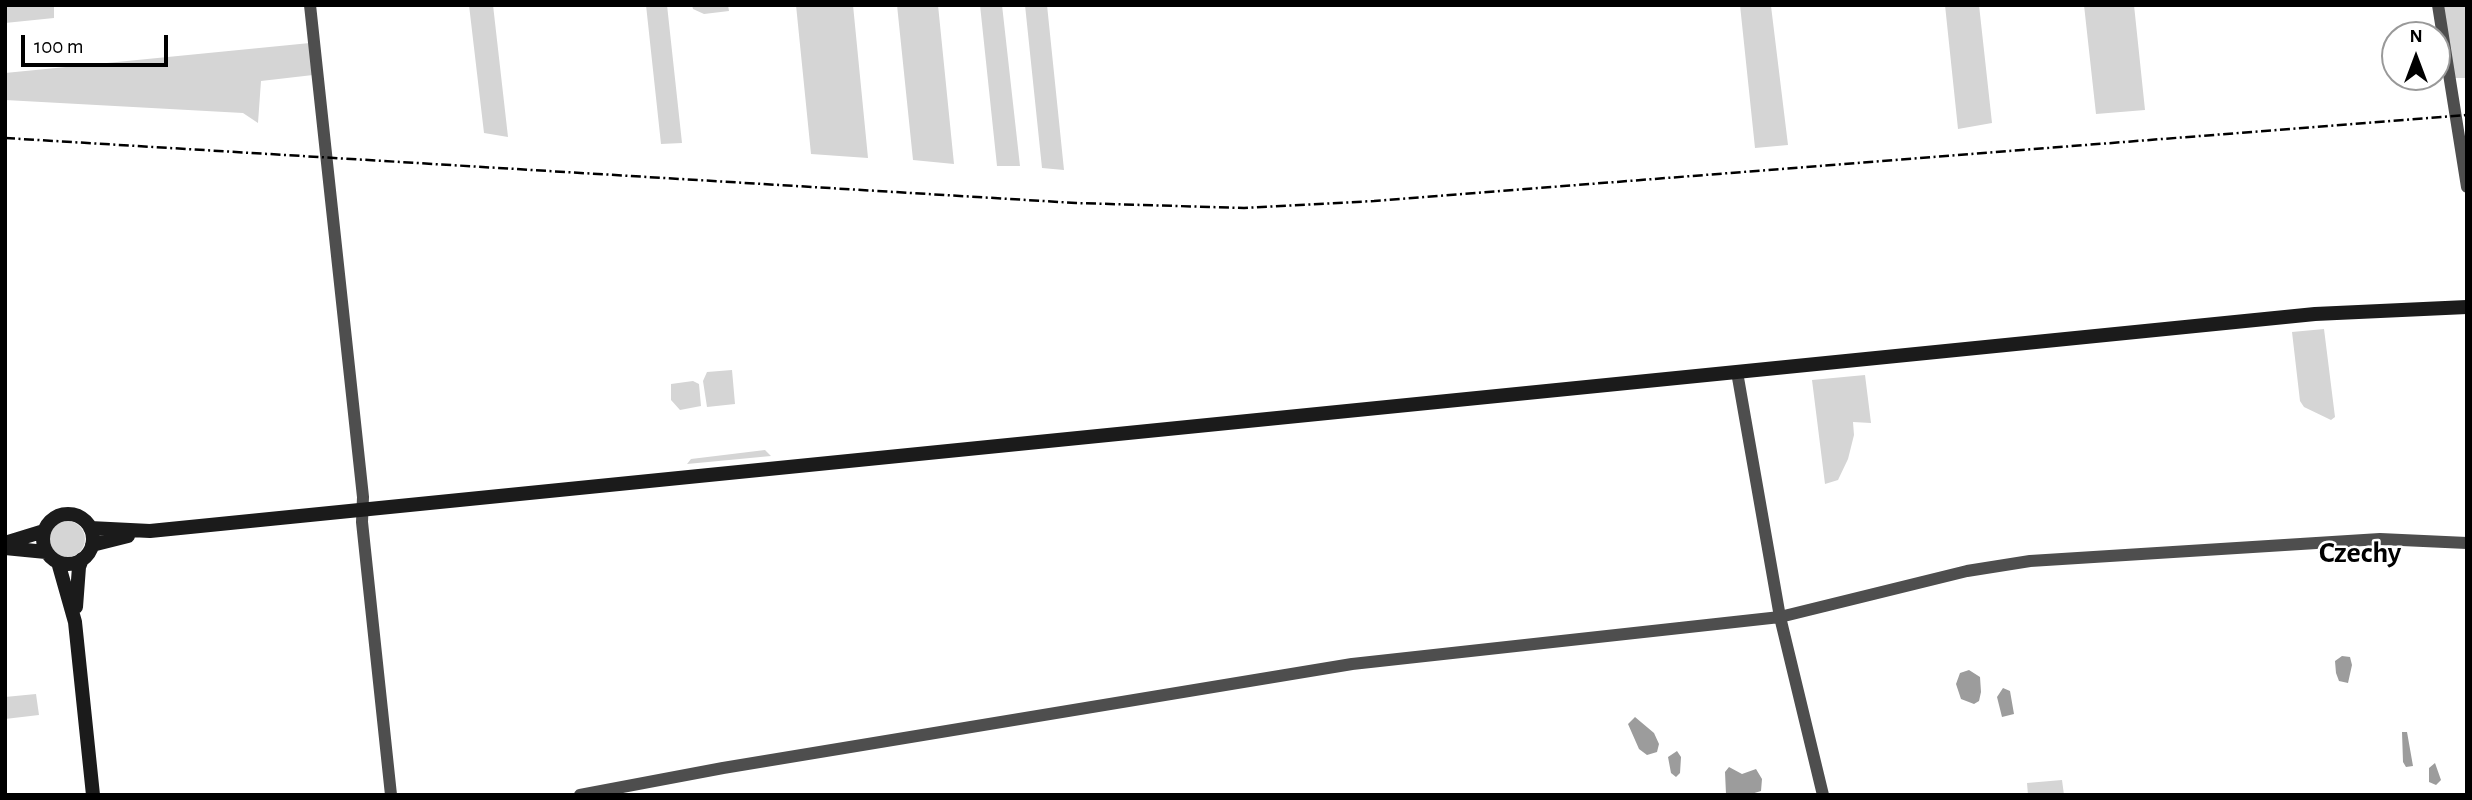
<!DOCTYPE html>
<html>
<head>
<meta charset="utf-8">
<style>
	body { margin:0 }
	#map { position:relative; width:2472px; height:800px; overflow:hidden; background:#fff; font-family:"Alegreya Sans",sans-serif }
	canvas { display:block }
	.frame { position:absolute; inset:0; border:7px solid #000; pointer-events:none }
	.north { position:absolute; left:2381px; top:21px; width:70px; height:70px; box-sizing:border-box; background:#fff; border:2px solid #999; border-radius:50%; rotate:0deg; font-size:19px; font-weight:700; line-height:28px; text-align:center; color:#000 }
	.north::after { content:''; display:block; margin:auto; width:24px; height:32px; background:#000; clip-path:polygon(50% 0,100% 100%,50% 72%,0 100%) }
	.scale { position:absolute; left:21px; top:35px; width:147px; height:32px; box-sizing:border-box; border:4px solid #000; border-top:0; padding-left:9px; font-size:21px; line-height:24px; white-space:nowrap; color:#000; -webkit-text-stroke:5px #fff; paint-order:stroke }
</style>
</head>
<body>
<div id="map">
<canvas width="2472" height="800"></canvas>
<div class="frame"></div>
<div class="north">N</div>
<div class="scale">100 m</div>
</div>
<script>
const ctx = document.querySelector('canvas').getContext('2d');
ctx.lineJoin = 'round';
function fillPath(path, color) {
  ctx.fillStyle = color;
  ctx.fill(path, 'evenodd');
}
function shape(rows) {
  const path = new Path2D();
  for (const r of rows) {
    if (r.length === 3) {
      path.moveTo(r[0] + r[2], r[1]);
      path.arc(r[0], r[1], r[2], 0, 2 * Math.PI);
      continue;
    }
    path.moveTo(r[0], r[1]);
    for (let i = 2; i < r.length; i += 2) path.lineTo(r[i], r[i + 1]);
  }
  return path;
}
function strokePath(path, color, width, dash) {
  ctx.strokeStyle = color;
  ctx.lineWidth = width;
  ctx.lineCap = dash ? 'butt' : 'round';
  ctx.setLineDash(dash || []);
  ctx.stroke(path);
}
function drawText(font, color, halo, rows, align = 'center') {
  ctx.font = font + ' "Alegreya Sans",sans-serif';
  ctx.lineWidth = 5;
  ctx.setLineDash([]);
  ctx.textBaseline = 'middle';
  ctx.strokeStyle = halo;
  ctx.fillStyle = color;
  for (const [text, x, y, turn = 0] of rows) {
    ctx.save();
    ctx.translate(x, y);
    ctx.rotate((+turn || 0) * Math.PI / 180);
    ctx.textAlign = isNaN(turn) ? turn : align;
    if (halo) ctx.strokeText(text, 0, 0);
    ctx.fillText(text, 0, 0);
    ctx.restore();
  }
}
fillPath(shape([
	[5,5,60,5,54,6,54,18,5,23],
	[469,5,493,5,508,137,484,133],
	[646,5,667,5,682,143,661,144],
	[692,5,728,5,729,11,704,14,693,9],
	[796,5,853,5,868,158,811,154],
	[897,5,938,5,954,164,913,160],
	[980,5,1002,5,1020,166,997,166],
	[1025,5,1047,5,1064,170,1042,168],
	[1740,5,1776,5,1771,6,1788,145,1755,148],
	[1945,5,1979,5,1992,123,1958,129],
	[2084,5,2134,5,2145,110,2096,114],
	[2443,5,2467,5,2467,78,2454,78],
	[310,43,313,75,261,81,258,123,243,113,5,100,5,73],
	[2324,329,2335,417,2331,420,2304,407,2300,401,2292,332],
	[732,370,735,404,707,407,703,381,707,372],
	[1865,375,1871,423,1853,422,1854,435,1848,459,1838,480,1825,484,1812,380],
	[693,381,699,384,701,406,680,410,671,400,671,384],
	[765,450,771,456,687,464,691,459],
	[67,539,18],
	[36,694,39,715,5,719,5,697],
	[2062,780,2064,795,2028,795,2027,783]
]), '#d5d5d5');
fillPath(shape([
	[2342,656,2350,657,2352,665,2348,683,2339,681,2336,673,2335,661],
	[1969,670,1980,677,1981,692,1979,701,1974,704,1961,699,1956,684,1960,673],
	[2003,688,2010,691,2014,714,2002,717,1997,697],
	[1635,717,1654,733,1659,744,1657,752,1647,755,1639,749,1628,724],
	[2402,732,2407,732,2413,766,2406,767,2403,762],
	[1677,751,1681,757,1680,773,1676,777,1671,773,1668,757],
	[2435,763,2441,780,2436,785,2429,782,2429,768],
	[1729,767,1742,774,1756,769,1762,779,1761,791,1748,795,1726,794,1725,772]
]), '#9c9c9c');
strokePath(shape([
	[310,5,363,497,362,522,391,795],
	[2438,5,2467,187],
	[1737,372,1780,617,1823,795],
	[580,795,723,768,1352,664,1780,617,1967,571,2030,561,2380,539,2467,543]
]), '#4e4e4e', 12);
strokePath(shape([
	[68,539,25],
	[90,528,150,531,2315,314,2467,307],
	[5,543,44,531],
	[92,545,128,536],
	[5,548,46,552],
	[58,562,75,622,93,795],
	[76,607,79,567,82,559]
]), '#1b1b1b', 14);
strokePath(shape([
	[5,138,1076,203,1244,208,1374,201,2467,115]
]), '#000', 2.5, [10, 3.5, 2, 3.5]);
drawText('bold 30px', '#000', '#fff', [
	["Czechy",2360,553]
]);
</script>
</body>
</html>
